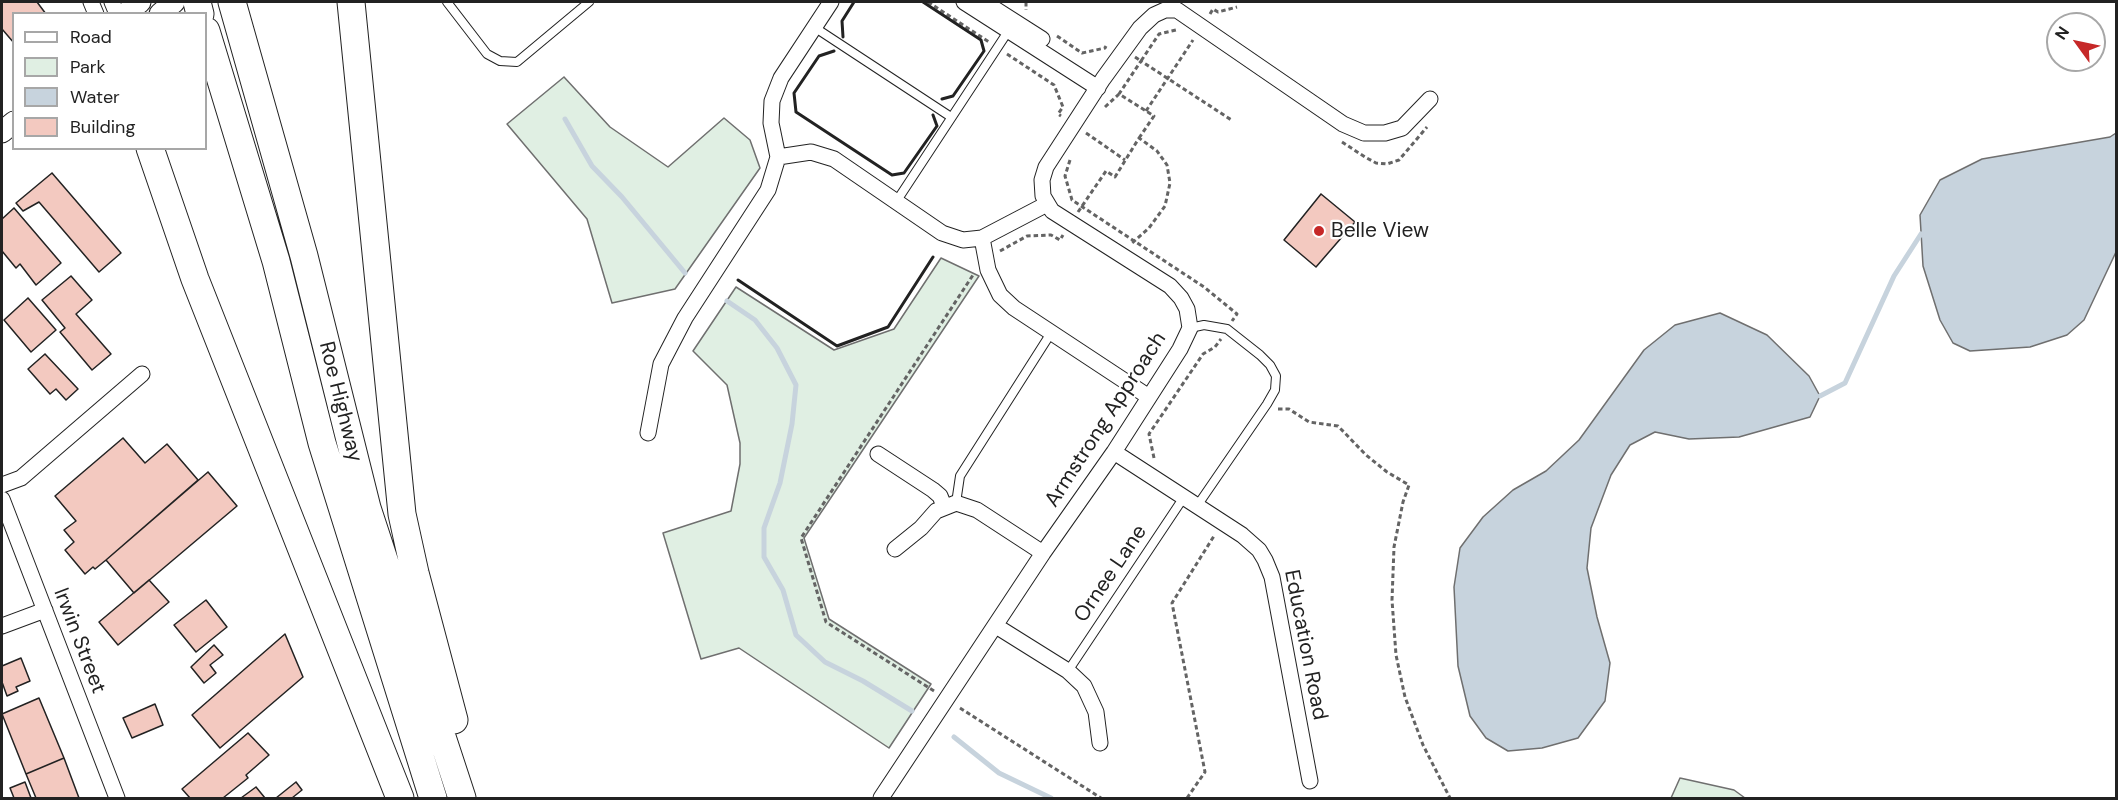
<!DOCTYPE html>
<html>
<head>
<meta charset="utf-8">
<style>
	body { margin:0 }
	#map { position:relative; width:2118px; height:800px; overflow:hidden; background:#fff; font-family:"DM Sans",sans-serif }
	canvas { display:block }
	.frame { position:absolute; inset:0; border:3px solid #222; pointer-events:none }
	.legend { position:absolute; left:12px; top:12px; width:195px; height:138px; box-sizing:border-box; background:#fff; border:2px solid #a7a7a7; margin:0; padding:8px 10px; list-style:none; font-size:18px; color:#222 }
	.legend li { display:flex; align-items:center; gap:12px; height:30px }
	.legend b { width:30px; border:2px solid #a7a7a7 }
	.north { position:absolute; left:2046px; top:12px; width:60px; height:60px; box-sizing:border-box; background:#fff; border:2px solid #a7a7a7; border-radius:50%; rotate:303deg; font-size:16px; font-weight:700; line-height:24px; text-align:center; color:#222 }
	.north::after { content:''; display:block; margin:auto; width:21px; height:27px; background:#c62828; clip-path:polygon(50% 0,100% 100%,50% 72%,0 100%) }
</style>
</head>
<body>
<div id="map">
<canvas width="2118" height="800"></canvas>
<div class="frame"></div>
<ul class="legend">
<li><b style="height:8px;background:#fff"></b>Road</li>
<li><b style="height:16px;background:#e0efe3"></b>Park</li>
<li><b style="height:16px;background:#c7d3dd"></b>Water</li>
<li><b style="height:16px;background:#f3c9c0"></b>Building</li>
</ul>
<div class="north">N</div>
</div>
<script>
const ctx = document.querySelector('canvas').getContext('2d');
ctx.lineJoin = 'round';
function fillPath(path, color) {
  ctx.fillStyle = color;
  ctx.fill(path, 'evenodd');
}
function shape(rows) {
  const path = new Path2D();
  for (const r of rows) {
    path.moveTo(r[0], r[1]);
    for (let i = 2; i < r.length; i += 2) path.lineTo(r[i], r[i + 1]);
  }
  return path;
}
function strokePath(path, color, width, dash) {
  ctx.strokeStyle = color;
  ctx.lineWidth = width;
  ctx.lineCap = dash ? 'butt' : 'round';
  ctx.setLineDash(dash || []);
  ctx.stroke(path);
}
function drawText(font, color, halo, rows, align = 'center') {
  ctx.font = font + ' "DM Sans",sans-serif';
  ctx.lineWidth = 4.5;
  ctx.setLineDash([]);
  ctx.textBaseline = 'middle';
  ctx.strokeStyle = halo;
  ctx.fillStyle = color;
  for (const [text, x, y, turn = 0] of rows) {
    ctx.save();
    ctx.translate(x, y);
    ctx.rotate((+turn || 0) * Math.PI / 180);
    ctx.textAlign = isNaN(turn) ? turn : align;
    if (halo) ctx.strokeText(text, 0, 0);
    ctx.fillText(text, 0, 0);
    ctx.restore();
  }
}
const green = shape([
	[564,77,610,127,668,167,724,118,750,140,760,168,675,289,612,303,587,219,507,124,564,77],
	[941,258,979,276,804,538,829,619,931,684,889,748,739,648,701,659,663,533,731,511,740,464,740,443,727,385,693,351,736,287,834,350,894,329,941,258],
	[1680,778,1734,790,1745,798,1671,798,1680,778]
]);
fillPath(green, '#e0efe3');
strokePath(green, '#6f6f6f', 1.5);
const water = shape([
	[2116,133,2116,252,2084,320,2067,335,2030,347,1970,351,1953,343,1940,320,1923,266,1920,215,1940,180,1982,159,2110,137,2116,133],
	[1720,313,1767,335,1809,376,1820,396,1810,417,1739,437,1689,439,1655,432,1630,445,1611,475,1591,528,1587,568,1597,617,1610,663,1605,701,1578,738,1542,748,1508,751,1486,738,1470,716,1458,666,1454,587,1460,548,1483,517,1513,490,1546,471,1579,440,1644,350,1675,325,1720,313]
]);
fillPath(water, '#c7d3dd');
strokePath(water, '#6f6f6f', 1.5);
strokePath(shape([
	[565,119,592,166,622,197,685,273],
	[727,301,755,320,777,348,796,385,792,424,780,483,764,528,764,557,783,590,796,635,825,662,863,681,912,711],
	[1820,396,1845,383,1894,276,1921,234],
	[954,737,999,773,1051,798]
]), '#c7d3dd', 5);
const building = shape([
	[2,2,37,2,46,14,14,14,14,43,2,29,2,2],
	[52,173,121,253,99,272,39,202,23,211,16,203,52,173],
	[1321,194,1355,222,1316,267,1284,240,1321,194],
	[14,208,61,263,36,285,20,264,16,268,2,251,2,219,14,208],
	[71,276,92,300,76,314,111,354,92,370,60,332,65,328,42,300,71,276],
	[28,298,56,330,31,352,4,320,28,298],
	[45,354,78,389,66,400,56,389,50,394,28,369,45,354],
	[123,438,145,463,167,444,198,480,106,560,95,569,93,567,85,574,65,550,74,542,64,530,76,521,55,496,123,438],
	[208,472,237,506,134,593,106,560,208,472],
	[149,580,169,602,118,645,99,622,149,580],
	[206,600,227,627,196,652,174,625,206,600],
	[285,634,303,677,220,748,192,715,285,634],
	[214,645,223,655,210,665,216,673,204,683,191,667,214,645],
	[21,658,30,681,16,687,18,691,7,696,2,682,2,666,21,658],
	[39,698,64,758,26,774,2,714,39,698],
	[155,704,163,725,132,738,123,718,155,704],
	[248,733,269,755,246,775,248,778,223,798,190,798,182,789,248,733],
	[64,758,79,798,36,798,26,774,64,758],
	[25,782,31,798,14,798,10,788,25,782],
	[296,782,302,790,292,798,276,798,296,782],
	[256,787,265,798,241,798,256,787]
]);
fillPath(building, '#f3c9c0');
strokePath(building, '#222', 1.5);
const service = shape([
	[447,2,487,54,500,61,517,62,589,2],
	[814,27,951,117],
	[896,202,1009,30],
	[1190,328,1204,325,1227,329,1260,355,1270,365,1276,376,1275,390,1267,404,1197,506],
	[956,503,960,476,1051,333],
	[1068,671,1184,497]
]);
const minor = shape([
	[91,2,96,14],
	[112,2,117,14],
	[831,2,781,78,772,101,771,123,778,157,811,152,834,159,942,233,963,240,982,238],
	[964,2,1098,88],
	[984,2,1042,39],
	[1047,204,982,238,988,270,1000,295,1014,308,1149,397],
	[648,433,661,364,685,318,768,190,778,157],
	[1114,452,1242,535,1259,550,1265,560,1272,577,1310,781],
	[878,454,933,490,940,496,944,506],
	[2,485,21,478,142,374],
	[2,499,117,798],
	[895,549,921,528,936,511,956,503,977,510,1043,553],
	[2,626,45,610],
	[996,626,1068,671,1084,686,1096,712,1100,743],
	[881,798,1043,553,1114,452,1180,349,1190,328,1187,309,1181,298,1170,286,1052,211,1043,196,1042,180,1046,167,1103,79,1140,28,1154,15,1165,10,1177,10,1343,124,1364,133,1385,133,1402,128,1430,99]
]);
const secondary = shape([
	[125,14,140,2],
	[160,14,174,2],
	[2,132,14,122]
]);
const motorway = shape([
	[197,2,200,14],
	[232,2,304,256,367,508,462,798],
	[351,2,402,514,415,573,454,720],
	[206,31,276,261,322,443,433,798],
	[150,148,195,279,400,798]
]);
strokePath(service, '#222', 10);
strokePath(minor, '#222', 17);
strokePath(secondary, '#222', 23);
strokePath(motorway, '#222', 29);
strokePath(shape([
	[928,2,989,42],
	[1026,2,1026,10],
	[1210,14,1213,9,1218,12,1237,7],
	[1057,36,1082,53,1105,48,1106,46],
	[1007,54,1054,85,1063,107,1058,114,1061,116],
	[1135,57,1141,61,1159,34,1176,30,1178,31],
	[1105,107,1119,94],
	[1146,111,1193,40],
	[1086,133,1125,160],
	[1139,138,1154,116,1119,94,1141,61,1233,121],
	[1342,142,1365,157,1376,163,1387,164,1399,160,1427,127],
	[1070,160,1065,176,1072,200,1204,287,1237,314,1232,321],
	[1078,212,1106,171,1115,177,1139,138,1157,151,1167,165,1170,183,1165,206,1149,228,1132,243],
	[1000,251,1027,236,1051,235,1060,240,1063,235],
	[1278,409,1289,409,1309,422,1338,426,1366,455,1387,472,1409,485,1403,502,1394,547,1392,600,1396,655,1405,697,1423,745,1450,798],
	[1154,458,1149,434,1203,354,1215,347,1221,339],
	[934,691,826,622,801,538,973,275],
	[960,708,1101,798],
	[1187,798,1205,772,1172,603,1214,536]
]), '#646464', 3, [4.5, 3]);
strokePath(service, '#fff', 8);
strokePath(minor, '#fff', 15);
strokePath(secondary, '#fff', 21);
strokePath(motorway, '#fff', 27);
strokePath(shape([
	[923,2,981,40,984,51,953,96,942,99],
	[843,37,842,21,854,2],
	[834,51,819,56,794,93,796,112,892,175,904,173,937,126,933,115],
	[738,280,837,346,888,327,933,257]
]), '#222', 3);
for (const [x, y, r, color] of [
	[1319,231,6,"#c62828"]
]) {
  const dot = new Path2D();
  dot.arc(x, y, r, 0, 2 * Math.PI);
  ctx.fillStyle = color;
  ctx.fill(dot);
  strokePath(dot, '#fff', 2);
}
drawText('21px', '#222', '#fff', [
	["Belle View",1331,231]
], 'left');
drawText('21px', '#222', '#fff', [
	["Roe Highway",340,402,76],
	["Armstrong Approach",1106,420,-57],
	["Ornee Lane",1111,574,-56],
	["Irwin Street",79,641,69],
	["Education Road",1305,645,79]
]);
</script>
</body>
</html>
